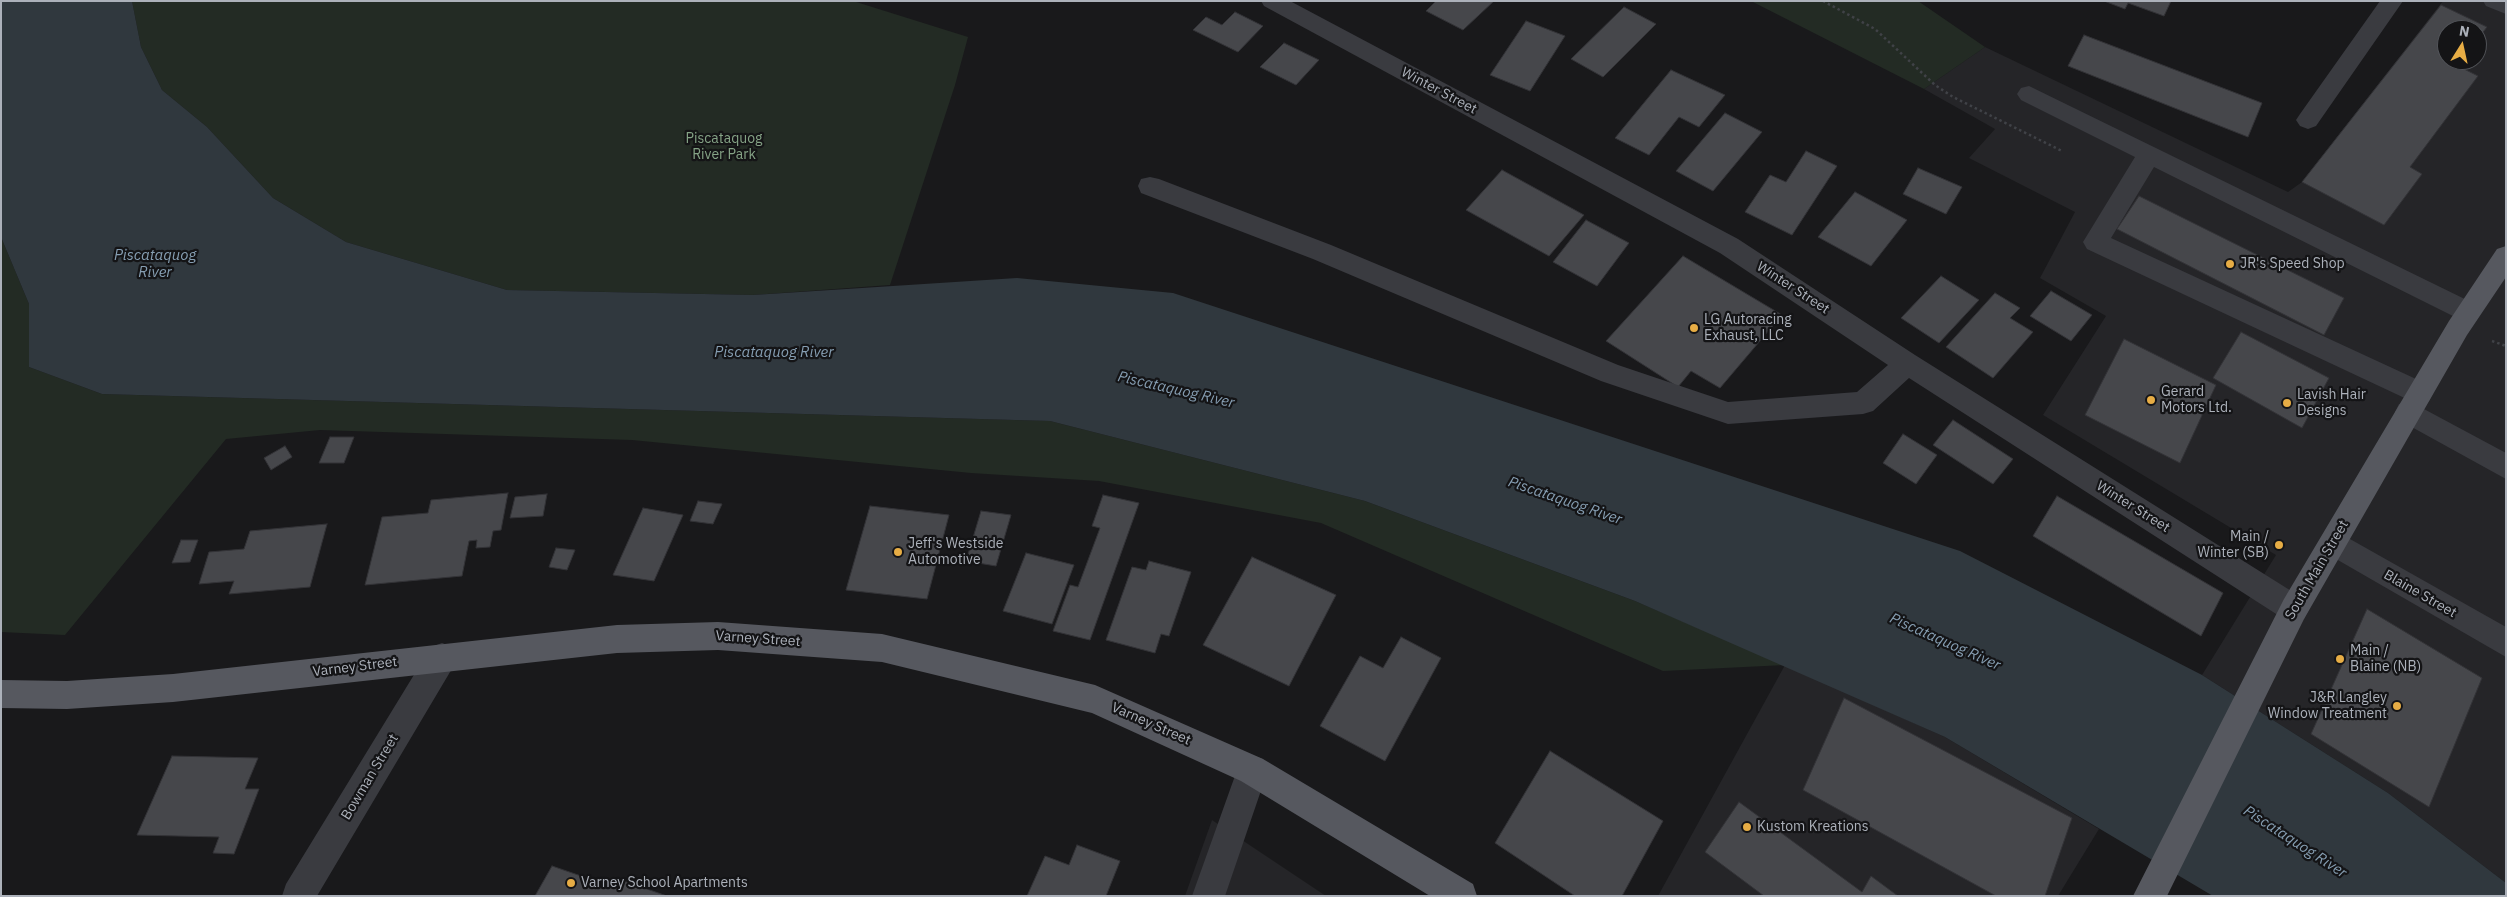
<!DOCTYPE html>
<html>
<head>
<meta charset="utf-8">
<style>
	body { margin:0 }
	#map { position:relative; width:2507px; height:897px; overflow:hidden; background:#19191b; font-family:"IBM Plex Sans",sans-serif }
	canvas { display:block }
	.frame { position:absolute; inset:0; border:2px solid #acb1ba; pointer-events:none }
	.north { position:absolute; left:2437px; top:20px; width:50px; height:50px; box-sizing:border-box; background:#141416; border:1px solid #515358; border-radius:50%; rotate:10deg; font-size:14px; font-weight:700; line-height:20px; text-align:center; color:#acb1ba }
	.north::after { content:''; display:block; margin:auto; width:18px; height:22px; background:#e7ad45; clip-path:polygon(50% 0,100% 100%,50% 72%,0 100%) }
</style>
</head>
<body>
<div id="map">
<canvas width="2507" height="897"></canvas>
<div class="frame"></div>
<div class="north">N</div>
</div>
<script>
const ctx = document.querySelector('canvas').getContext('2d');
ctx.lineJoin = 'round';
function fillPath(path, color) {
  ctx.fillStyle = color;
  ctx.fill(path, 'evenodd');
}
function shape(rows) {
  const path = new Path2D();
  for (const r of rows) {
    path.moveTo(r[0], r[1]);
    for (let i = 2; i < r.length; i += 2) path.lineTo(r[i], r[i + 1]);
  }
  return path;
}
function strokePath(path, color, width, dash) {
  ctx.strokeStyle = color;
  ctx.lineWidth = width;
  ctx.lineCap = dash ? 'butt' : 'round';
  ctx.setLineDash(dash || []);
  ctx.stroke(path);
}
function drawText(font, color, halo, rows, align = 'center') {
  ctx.font = font + ' "IBM Plex Sans",sans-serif';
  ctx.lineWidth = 4.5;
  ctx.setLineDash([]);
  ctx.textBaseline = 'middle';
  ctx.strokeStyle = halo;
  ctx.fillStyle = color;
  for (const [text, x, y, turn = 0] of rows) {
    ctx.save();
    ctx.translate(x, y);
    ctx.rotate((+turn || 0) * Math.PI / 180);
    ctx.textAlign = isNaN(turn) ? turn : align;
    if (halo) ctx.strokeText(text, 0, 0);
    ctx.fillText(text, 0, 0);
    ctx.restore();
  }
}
fillPath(shape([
	[2443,1,2506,1,2506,883,2388,793,2202,675,2276,555,2043,415,2106,316,2040,278,2075,212,1969,158,1995,129,1924,89,1985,47,2288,192,2302,182],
	[2447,30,2477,30,2477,60,2447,60],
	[1785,665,1945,737,2099,829,2058,896,1658,896],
	[1212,820,1326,896,1185,896]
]), '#252528');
fillPath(shape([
	[132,1,853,1,968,37,955,85,890,285,753,295,507,290,346,242,273,198,207,127,162,90,141,47],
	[1751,1,1918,1,1985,47,1924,89],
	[1,237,29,304,29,367,102,394,1050,421,1365,501,1635,601,1785,665,1663,671,1321,523,1099,481,971,473,632,440,320,430,226,439,65,635,1,632]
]), '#232b24');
fillPath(shape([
	[1,1,132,1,141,47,162,90,207,127,273,198,346,242,507,290,753,295,1017,278,1173,293,1960,551,2202,675,2388,793,2506,883,2506,896,2213,896,1945,737,1635,601,1365,501,1050,421,102,394,29,367,29,304,1,237]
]), '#30383e');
const building = shape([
	[1436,1,1494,1,1463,30,1426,11,1436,1],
	[2104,1,2171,1,2164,16,2128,3,2125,9,2104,1],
	[2441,5,2487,27,2477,40,2477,30,2447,30,2447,60,2462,60,2458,66,2478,76,2410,167,2422,174,2384,225,2302,182,2441,5],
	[1624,7,1656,24,1603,77,1571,59,1624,7],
	[1235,12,1263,26,1238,52,1193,30,1206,17,1222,25,1235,12],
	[1526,21,1565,36,1530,91,1490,75,1526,21],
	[2084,35,2262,103,2248,137,2068,66,2084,35],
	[1284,43,1319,60,1296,85,1260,67,1284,43],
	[1671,70,1725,95,1699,127,1679,117,1649,155,1615,138,1671,70],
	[1725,113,1762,132,1713,191,1676,171,1725,113],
	[1806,151,1837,166,1792,235,1745,212,1770,175,1786,182,1806,151],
	[1918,168,1962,187,1946,214,1903,194,1918,168],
	[1502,170,1584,215,1549,256,1466,210,1502,170],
	[1855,192,1907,220,1871,266,1818,237,1855,192],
	[2139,196,2344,298,2324,335,2117,229,2139,196],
	[1586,220,1629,243,1597,286,1553,262,1586,220],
	[1683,256,1782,315,1720,388,1691,371,1678,387,1606,341,1683,256],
	[1941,276,1979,300,1939,343,1901,318,1941,276],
	[2051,291,2092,315,2071,341,2030,316,2051,291],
	[1995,293,2020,308,2010,318,2033,332,1993,378,1946,347,1995,293],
	[2241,332,2329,378,2302,428,2213,378,2241,332],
	[2124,339,2216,385,2180,463,2085,415,2124,339],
	[1953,420,2013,459,1993,484,1933,445,1953,420],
	[1903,434,1937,455,1916,484,1883,463,1903,434],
	[330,437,354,437,344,463,319,463,330,437],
	[285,446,292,457,271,470,264,458,285,446],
	[508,493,501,530,493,531,490,547,476,548,477,540,469,541,462,576,365,585,382,517,428,513,431,500,508,493],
	[547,494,543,516,510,518,515,497,547,494],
	[1103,495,1139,503,1090,640,1053,631,1070,585,1078,587,1100,528,1092,526,1103,495],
	[2057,496,2223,593,2201,636,2033,536,2057,496],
	[698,501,722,504,713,524,690,521,698,501],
	[870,506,949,515,927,599,846,590,870,506],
	[643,508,683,515,654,581,613,575,643,508],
	[981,511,1011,515,996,566,966,561,981,511],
	[327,524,310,587,229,594,234,581,199,584,209,552,244,549,250,531,327,524],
	[181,540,198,540,190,562,172,563,181,540],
	[556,548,575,550,567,570,549,567,556,548],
	[1026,553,1074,565,1052,624,1003,611,1026,553],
	[1252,557,1336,595,1289,686,1203,645,1252,557],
	[1149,561,1191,572,1169,636,1161,634,1155,653,1106,640,1132,567,1146,570,1149,561],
	[2367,609,2482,678,2429,807,2311,734,2367,609],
	[1401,637,1441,658,1385,761,1320,726,1360,656,1383,668,1401,637],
	[1844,698,2072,818,2045,896,1996,896,1803,790,1844,698],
	[1550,751,1663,821,1622,896,1575,896,1495,843,1550,751],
	[172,756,258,758,245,789,259,789,234,854,213,853,219,837,137,835,172,756],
	[1739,802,1862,892,1871,876,1898,896,1764,896,1705,852,1739,802],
	[1077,845,1120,861,1106,896,1027,896,1045,856,1069,865,1077,845],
	[552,866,613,887,618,879,667,896,535,896,552,866]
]);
fillPath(building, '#46474b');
strokePath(building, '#333337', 1);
strokePath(shape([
	[1823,1,1875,29,1935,85,1953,97,2062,151],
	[2492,341,2506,346]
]), '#404247', 2.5, [2.5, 3]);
fillPath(shape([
	[1261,1,1290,1,1738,239,1915,355,2304,599,2309,609,2304,619,2294,622,2284,619,1909,378,1873,411,1863,414,1728,424,1601,381,1313,259,1141,193,1138,186,1141,179,1150,177,1159,179,1331,245,1618,365,1728,402,1857,392,1888,365,1720,253,1264,6,1261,1],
	[2380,1,2403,1,2316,126,2308,129,2300,126,2296,120,2300,114,2380,1],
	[2483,1,2506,1,2506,14,2486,6,2483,1],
	[2029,86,2477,305,2481,312,2477,319,2468,322,2459,319,2154,167,2111,238,2429,385,2433,393,2429,401,2420,404,2411,401,2087,249,2083,242,2135,157,2021,100,2017,94,2021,88,2029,86],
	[2409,401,2506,453,2506,479,2399,420,2395,412,2399,404,2409,401],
	[2334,530,2506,627,2506,657,2324,552,2320,543,2324,534,2334,530],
	[442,643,453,647,457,657,453,667,317,896,282,896,286,884,431,647,442,643],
	[1252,755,1263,759,1268,770,1225,896,1192,896,1241,759,1252,755]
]), '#3a3b40');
fillPath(shape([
	[2506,246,2506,277,2467,335,2304,619,2167,896,2133,896,2284,599,2449,321,2497,249,2506,246],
	[718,622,882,634,1095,685,1263,759,1473,884,1477,896,1430,896,1241,781,1092,713,882,662,718,650,617,653,173,702,67,709,1,708,1,680,67,681,173,674,617,625,718,622]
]), '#56585f');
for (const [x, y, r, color] of [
	[2230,264,5,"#e7ad45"],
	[1694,328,5,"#e7ad45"],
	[2151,400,5,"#e7ad45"],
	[2287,403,5,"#e7ad45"],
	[2279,545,5,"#e7ad45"],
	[898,552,5,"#e7ad45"],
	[2340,659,5,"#e7ad45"],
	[2397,706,5,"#e7ad45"],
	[1747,827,5,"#e7ad45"],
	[571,883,5,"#e7ad45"]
]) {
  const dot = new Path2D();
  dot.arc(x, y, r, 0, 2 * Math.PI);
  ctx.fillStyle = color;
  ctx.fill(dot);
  strokePath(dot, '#141416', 2);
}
drawText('14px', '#acb1ba', '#141416', [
	["Winter Street",1439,91,28],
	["Winter Street",1793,288,33],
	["Winter Street",2133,507,32],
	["South Main Street",2317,570,-60],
	["Blaine Street",2420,594,30],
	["Varney Street",758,639,4],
	["Varney Street",355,667,-7],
	["Varney Street",1151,724,24],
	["Bowman Street",370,777,-59]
]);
drawText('14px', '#85a386', '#141416', [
	["Piscataquog",724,139],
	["River Park",724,155]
]);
drawText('14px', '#acb1ba', '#141416', [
	["JR's Speed Shop",2240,264],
	["LG Autoracing",1704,320],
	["Exhaust, LLC",1704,336],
	["Gerard",2161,392],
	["Motors Ltd.",2161,408],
	["Lavish Hair",2297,395],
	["Designs",2297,411],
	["Main /",2269,537,"right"],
	["Winter (SB)",2269,553,"right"],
	["Jeff's Westside",908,544],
	["Automotive",908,560],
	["Main /",2350,651],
	["Blaine (NB)",2350,667],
	["J&R Langley",2387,698,"right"],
	["Window Treatment",2387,714,"right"],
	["Kustom Kreations",1757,827],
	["Varney School Apartments",581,883]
], 'left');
drawText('italic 15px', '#869eb2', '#141416', [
	["Piscataquog",155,256],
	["River",155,273],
	["Piscataquog River",774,353],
	["Piscataquog River",1176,390,13],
	["Piscataquog River",1565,501,19],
	["Piscataquog River",1945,642,24],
	["Piscataquog River",2295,842,33]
]);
</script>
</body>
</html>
